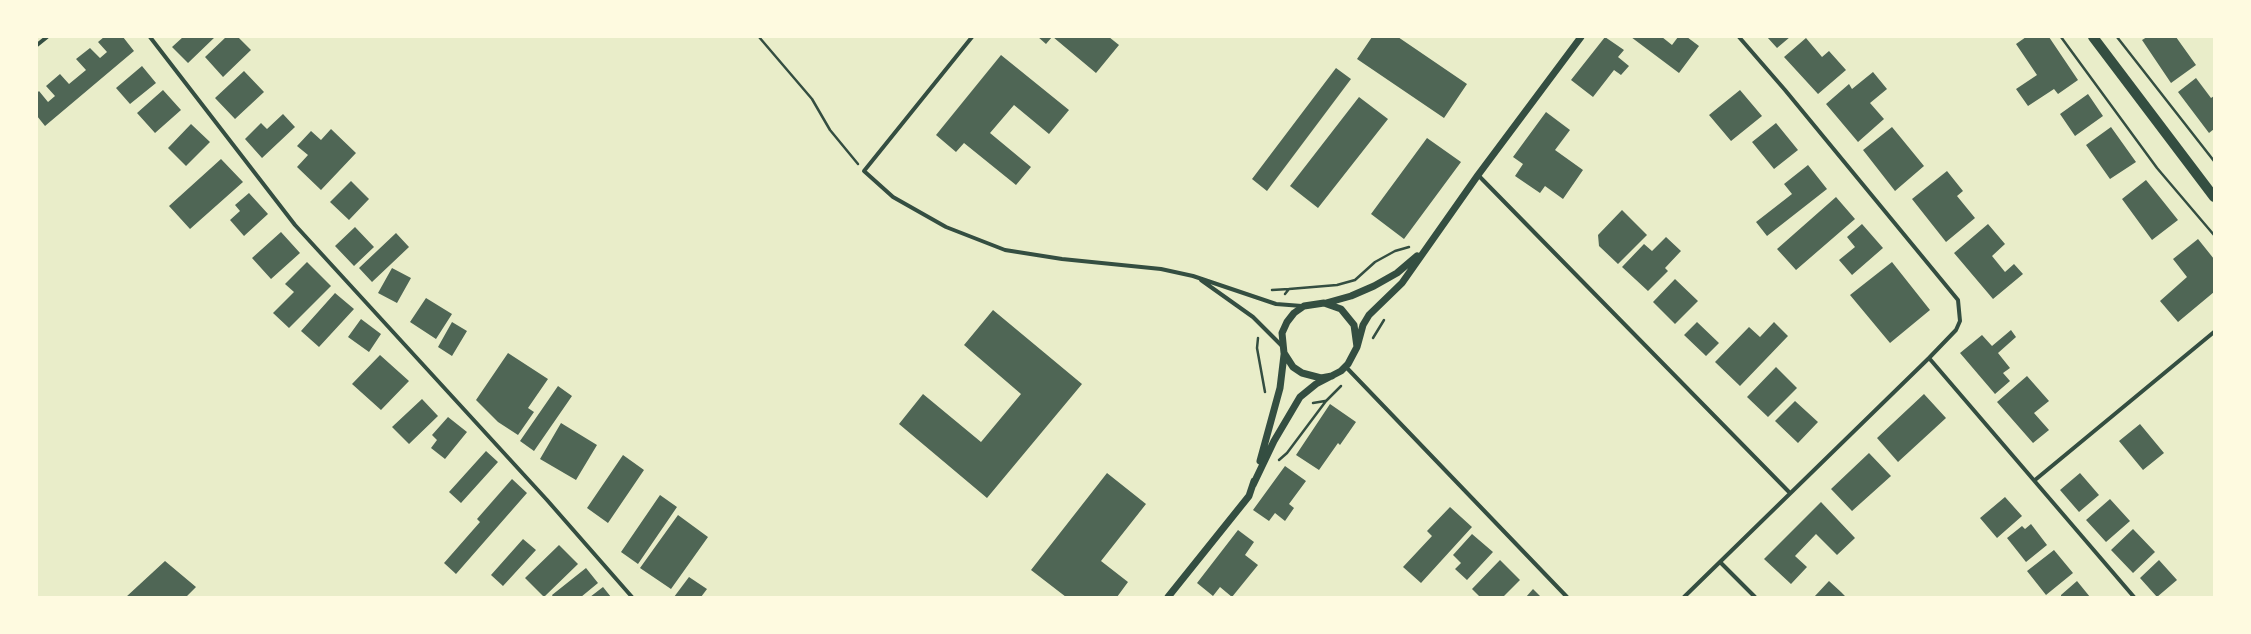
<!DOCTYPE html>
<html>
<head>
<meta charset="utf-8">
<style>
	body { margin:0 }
	#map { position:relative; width:2251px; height:634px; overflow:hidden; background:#e9edc9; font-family:Lato,sans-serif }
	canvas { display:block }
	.frame { position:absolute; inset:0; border:38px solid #fefae0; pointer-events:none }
</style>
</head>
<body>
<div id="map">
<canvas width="2251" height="634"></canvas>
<div class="frame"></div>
</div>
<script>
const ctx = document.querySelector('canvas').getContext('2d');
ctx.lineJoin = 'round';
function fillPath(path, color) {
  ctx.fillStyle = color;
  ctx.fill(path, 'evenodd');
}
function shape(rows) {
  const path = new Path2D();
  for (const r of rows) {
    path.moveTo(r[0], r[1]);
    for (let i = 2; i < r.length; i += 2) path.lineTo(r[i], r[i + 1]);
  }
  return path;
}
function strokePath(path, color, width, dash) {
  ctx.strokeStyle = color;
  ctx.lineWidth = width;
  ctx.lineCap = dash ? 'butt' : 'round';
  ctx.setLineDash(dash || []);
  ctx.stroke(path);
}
fillPath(shape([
	[104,37,123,37,134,51,45,126,37,116,37,93,39,91,48,102,55,96,46,86,60,74,69,84,86,70,76,59,90,48,100,58,107,52,98,42],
	[183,37,215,37,188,63,172,47],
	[226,37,238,37,251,50,223,77,205,57],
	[1038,37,1052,37,1046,44],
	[1053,37,1109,37,1119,45,1096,73],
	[1372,37,1398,37,1467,84,1444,118,1357,59],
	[1605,37,1624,50,1618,57,1629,66,1621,75,1614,70,1593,97,1571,80],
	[1631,37,1662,37,1672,45,1678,37,1687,37,1699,46,1679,73],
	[1767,37,1790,37,1777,48],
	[2026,37,2049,37,2078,80,2058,94,2054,89,2028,106,2016,89,2037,75,2016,44],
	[2147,37,2176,37,2196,65,2171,83,2142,40],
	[1806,38,1822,57,1829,51,1846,70,1818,94,1784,57],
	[1001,55,1069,110,1049,134,1014,105,990,133,1031,167,1016,185,964,143,956,152,936,135],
	[142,66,156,83,130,104,116,88],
	[1336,68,1351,79,1267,191,1252,179],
	[244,71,264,92,235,119,215,98],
	[1873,72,1887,89,1870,103,1884,119,1858,142,1826,104,1849,84,1852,89],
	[2196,78,2211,98,2214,96,2214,129,2209,133,2178,92],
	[163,90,181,110,155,133,137,113],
	[1740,90,1762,116,1731,141,1709,115],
	[2088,94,2103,116,2075,136,2060,114],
	[1359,97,1388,119,1318,208,1290,186],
	[1546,112,1570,130,1555,150,1583,170,1563,199,1545,186,1540,193,1515,176,1523,164,1513,157],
	[283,114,295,127,262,158,245,139,261,123,267,129],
	[1776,123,1798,150,1774,169,1752,142],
	[191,124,210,142,186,166,168,148],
	[1892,127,1924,166,1895,191,1863,150],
	[2111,127,2136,162,2110,179,2086,145],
	[331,129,356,153,321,190,297,167,308,155,297,146,311,131,321,140],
	[1427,138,1461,162,1404,239,1371,214],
	[221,159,243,182,190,229,169,206],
	[1808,165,1827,189,1767,236,1756,222,1792,194,1784,184],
	[1947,171,1963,191,1957,196,1975,218,1946,242,1912,199],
	[2146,180,2178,220,2152,240,2122,199],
	[351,181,369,199,349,220,330,202],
	[249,193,268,214,244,236,230,220,240,211,235,205],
	[1836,197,1855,219,1796,270,1777,249],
	[1622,210,1647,235,1618,264,1599,246,1598,235],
	[1862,224,1883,248,1852,275,1839,260,1855,247,1847,237],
	[1988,224,2005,244,1992,256,2005,272,2014,264,2023,274,1993,299,1954,253],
	[355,227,374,247,354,266,335,246],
	[281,232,300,253,271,279,252,258],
	[396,233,409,247,372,282,359,268],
	[1666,237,1681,251,1665,268,1668,271,1648,291,1622,267,1644,244,1652,251],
	[2198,239,2214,259,2214,292,2178,322,2160,301,2187,277,2173,259],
	[307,262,331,286,289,328,273,313,294,292,285,284],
	[1892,262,1930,310,1890,343,1850,295],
	[392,268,411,278,397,303,378,293],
	[1675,279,1698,301,1675,324,1653,302],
	[335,293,354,309,319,347,301,331],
	[426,298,452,314,436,339,410,322],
	[993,310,1082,384,987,498,899,424,923,394,981,442,1021,394,964,345],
	[361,319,381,334,369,352,348,337],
	[452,322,467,331,452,356,438,347],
	[1697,322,1719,343,1706,356,1684,335],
	[1774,322,1788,336,1740,386,1715,362,1749,327,1760,337],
	[2011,330,2016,337,1998,353,2010,368,2003,373,2010,381,1995,394,1960,353,1982,335,1992,346],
	[508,353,548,379,528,408,534,412,518,435,498,422,476,400],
	[380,355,409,381,381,410,352,384],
	[1776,367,1797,388,1768,417,1747,397],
	[2027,376,2049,401,2034,413,2049,430,2033,443,1997,402],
	[558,386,572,396,534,451,520,441],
	[1924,394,1946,418,1898,462,1877,438],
	[422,399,438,416,409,444,392,427],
	[1795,401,1818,422,1798,443,1775,421],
	[1330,404,1356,422,1340,445,1338,443,1319,470,1296,455],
	[448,417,467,432,445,459,431,448,437,440,432,435],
	[561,423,597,445,576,480,540,459],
	[2140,424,2164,453,2143,470,2119,441],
	[486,451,498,462,461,503,449,492],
	[1869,453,1891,476,1852,511,1831,489],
	[623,455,644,470,608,523,587,508],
	[1285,466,1306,481,1289,504,1294,508,1285,521,1275,513,1269,521,1253,510],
	[1107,473,1146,504,1101,561,1128,582,1117,597,1066,597,1031,570],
	[2080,473,2099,495,2079,512,2060,490],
	[512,479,527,493,456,574,444,563,480,522,477,519],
	[660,495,677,507,638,564,621,552],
	[2005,497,2022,516,1997,538,1980,518],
	[2110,499,2130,521,2106,542,2086,520],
	[1821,502,1855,538,1837,555,1816,534,1795,556,1807,567,1791,584,1764,559],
	[1450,507,1472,527,1421,583,1403,567,1432,536,1427,531],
	[678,515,708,537,671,589,640,568],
	[2031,524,2047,545,2026,562,2007,538,2022,526,2025,529],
	[2133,529,2155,552,2133,573,2111,550],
	[1238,530,1254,542,1245,555,1258,565,1232,597,1220,587,1213,596,1197,583],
	[1472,534,1493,552,1467,580,1455,569,1461,563,1453,555],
	[523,539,536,550,503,586,491,575],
	[559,545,578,564,544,597,525,578],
	[2054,550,2073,573,2046,595,2027,571],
	[1500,560,1520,580,1503,597,1480,597,1472,589],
	[2159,560,2177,580,2157,597,2140,578],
	[165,561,196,587,186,597,126,597],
	[586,568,598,583,581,597,553,597,552,595],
	[689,577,707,589,701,597,674,597],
	[1829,581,1841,592,1846,597,1814,597],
	[2077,581,2090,597,2061,597,2061,595],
	[603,587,611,597,590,597],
	[1533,589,1541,597,1526,597]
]), '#4f6655');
strokePath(shape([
	[759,37,812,99,830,130,858,164],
	[2061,37,2157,168,2214,235],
	[2117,37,2214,161],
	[1272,290,1289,289],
	[1285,294,1289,289,1337,285,1355,280,1375,262,1395,251,1409,247],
	[1258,338,1257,348,1265,392],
	[1373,338,1384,320],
	[1313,403,1325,401],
	[1279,460,1287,453,1326,401,1341,386]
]), '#344e41', 2.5);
strokePath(shape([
	[150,37,295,225,547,500,632,597],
	[972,37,864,171,893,197,946,227,1005,250,1062,259,1161,269,1193,276,1276,304,1302,306],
	[37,45,47,37],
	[1478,175,1789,492],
	[1201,280,1253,317,1282,346],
	[1929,358,2134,597],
	[1346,367,1567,597],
	[2035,480,2214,332],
	[1720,562,1755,597],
	[1684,597,1929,358,1956,330,1960,321,1958,300,1785,90,1739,37]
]), '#344e41', 4);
strokePath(shape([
	[1326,303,1351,296,1374,286,1397,273,1417,256],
	[1357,347,1363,325,1369,315,1402,283,1478,175,1581,37],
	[1260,461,1280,388,1284,355],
	[1253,485,1274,441,1300,397,1316,384,1341,371,1348,364,1357,347,1354,325,1341,309,1324,303,1304,306,1294,313,1287,322,1282,333,1284,353,1293,367,1302,373,1321,378,1332,376],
	[1168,597,1249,496,1254,481]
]), '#344e41', 7);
strokePath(shape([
	[2093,37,2214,197]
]), '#344e41', 10);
</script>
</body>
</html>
